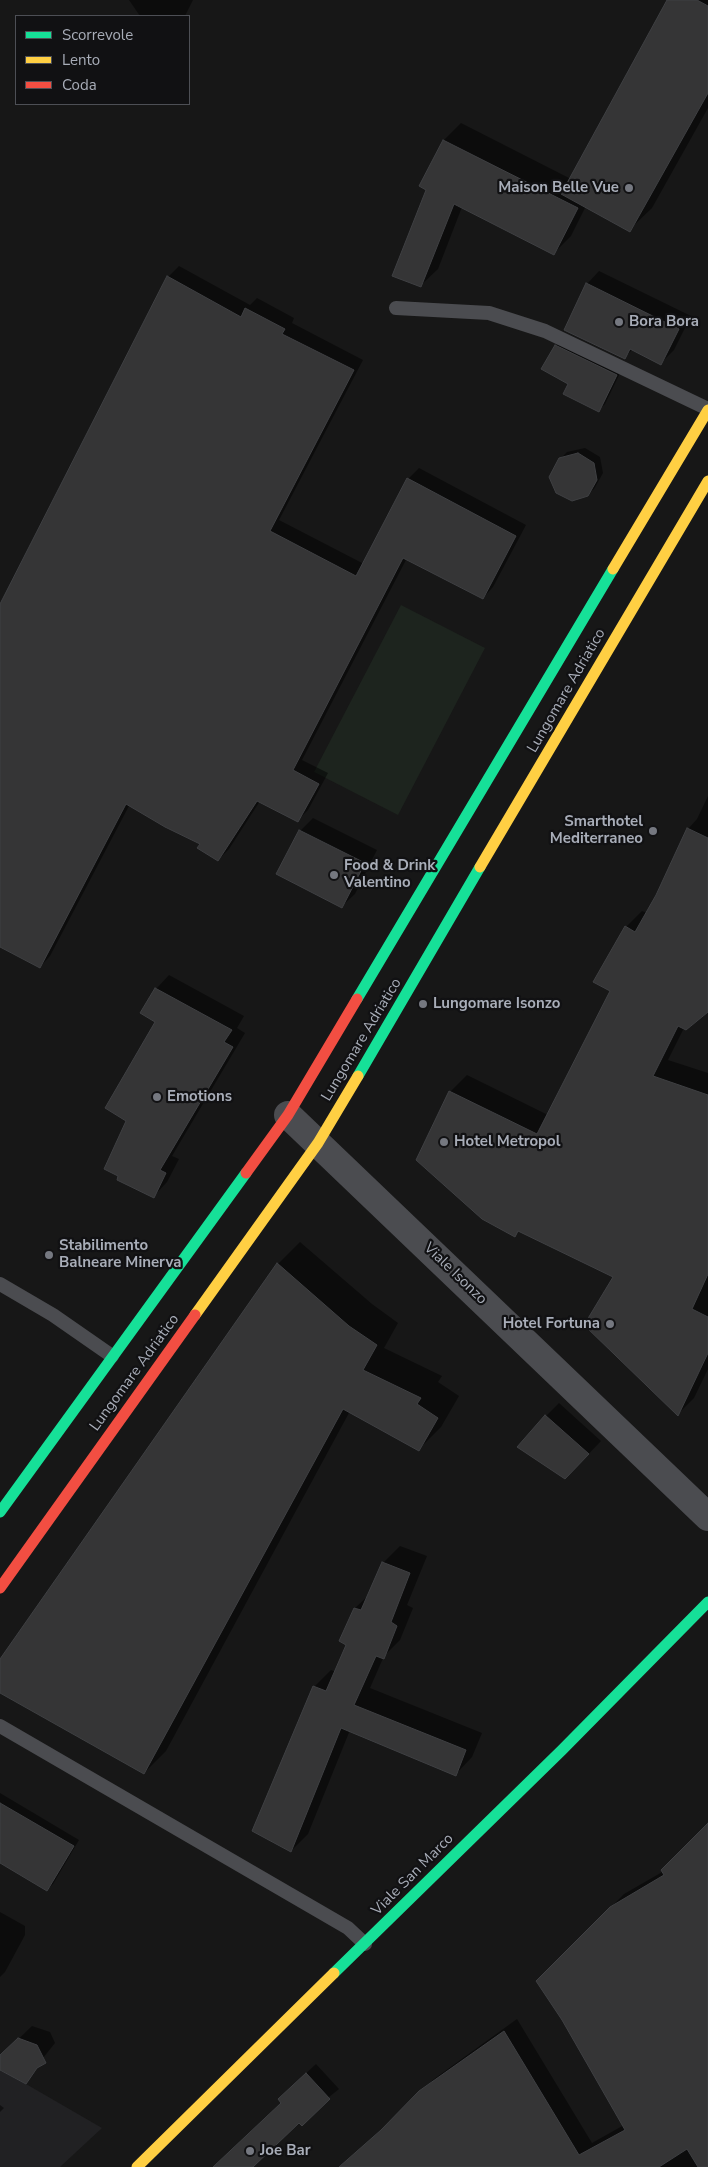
<!DOCTYPE html>
<html>
<head>
<meta charset="utf-8">
<style>
	body { margin:0 }
	#map { position:relative; width:708px; height:2167px; overflow:hidden; background:#171717; font-family:"Nunito Sans",sans-serif }
	canvas { display:block }
	.legend { position:absolute; left:15px; top:15px; width:175px; height:90px; box-sizing:border-box; background:#111113; border:1px solid #4d4f55; margin:0; padding:6px 9px; list-style:none; font-size:15px; color:#a8adb8 }
	.legend li { display:flex; align-items:center; gap:10px; height:25px }
	.legend b { width:25px; border:1px solid #4d4f55 }
</style>
</head>
<body>
<div id="map">
<canvas width="708" height="2167"></canvas>
<ul class="legend">
<li><b style="height:6px;background:#16e098"></b>Scorrevole</li>
<li><b style="height:6px;background:#ffcf43"></b>Lento</li>
<li><b style="height:6px;background:#f24e42"></b>Coda</li>
</ul>
</div>
<script>
const ctx = document.querySelector('canvas').getContext('2d');
ctx.lineJoin = 'round';
function fillPath(path, color) {
  ctx.fillStyle = color;
  ctx.fill(path, 'evenodd');
}
function shape(rows) {
  const path = new Path2D();
  for (const r of rows) {
    path.moveTo(r[0], r[1]);
    for (let i = 2; i < r.length; i += 2) path.lineTo(r[i], r[i + 1]);
  }
  return path;
}
function strokePath(path, color, width, dash) {
  ctx.strokeStyle = color;
  ctx.lineWidth = width;
  ctx.lineCap = dash ? 'butt' : 'round';
  ctx.setLineDash(dash || []);
  ctx.stroke(path);
}
function drawText(font, color, halo, rows, align = 'center') {
  ctx.font = font + ' "Nunito Sans",sans-serif';
  ctx.lineWidth = 4.5;
  ctx.setLineDash([]);
  ctx.textBaseline = 'middle';
  ctx.strokeStyle = halo;
  ctx.fillStyle = color;
  for (const [text, x, y, turn = 0] of rows) {
    ctx.save();
    ctx.translate(x, y);
    ctx.rotate((+turn || 0) * Math.PI / 180);
    ctx.textAlign = isNaN(turn) ? turn : align;
    if (halo) ctx.strokeText(text, 0, 0);
    ctx.fillText(text, 0, 0);
    ctx.restore();
  }
}
fillPath(shape([
	[0,2070,26,2084,102,2128,60,2167,0,2167]
]), '#212123');
fillPath(shape([
	[401,605,485,648,398,815,314,772]
]), '#1d241e');
fillPath(shape([
	[129,0,193,0,185,16,140,16],
	[669,0,708,0,708,108,652,208,629,230,586,206,571,236,554,253,462,207,438,269,420,286,428,189,421,186,444,140,461,123,571,179],
	[179,266,250,305,257,298,294,318,292,323,363,360,279,520,364,564,408,479,419,468,526,525,493,587,483,598,407,558,302,760,328,773,308,810,298,820,260,801,229,849,218,860,202,843,130,804,50,956,40,967,0,946,0,607,168,277],
	[599,271,691,316,674,350,661,363,633,349,624,358,587,284],
	[562,340,622,369,605,404,599,410,569,383,556,346],
	[585,448,600,457,603,473,594,489,587,495,560,459,567,452],
	[708,796,708,1010,683,1030,668,1060,708,1073,708,1369,694,1398,678,1414,615,1277,519,1230,515,1235,450,1092,467,1075,548,1115,611,991,626,927,642,911,647,913,688,829,697,819],
	[313,818,377,850,355,894,342,906,300,831],
	[169,975,244,1016,237,1028,245,1033,172,1156,179,1159,167,1182,154,1196,128,1120,157,1022,156,989],
	[300,1242,372,1304,398,1323,384,1348,442,1376,438,1382,459,1396,441,1427,419,1449,350,1411,166,1751,144,1773,0,1691,0,1661,278,1264],
	[559,1403,601,1441,578,1465,546,1416],
	[400,1546,427,1556,407,1605,413,1608,400,1640,384,1656,370,1688,482,1733,472,1757,455,1775,350,1730,308,1834,291,1851,314,1687,331,1670,336,1672,347,1644,355,1608,369,1595,383,1563],
	[0,1793,79,1840,53,1884,47,1890,0,1862],
	[708,1824,708,2167,340,2167,393,2120,434,2079,517,2019,592,2143,624,2125,564,2019,538,1981,624,1894,664,1871],
	[0,1912,25,1926,25,1935,5,1972,0,1977],
	[32,2026,50,2032,55,2043,35,2068,0,2068,0,2057],
	[316,2064,339,2089,299,2121,251,2167,227,2167,282,2103,289,2089],
	[0,2105,4,2108,0,2112]
]), '#0007');
const building = shape([
	[667,0,697,0,708,6,708,93,630,232,561,194,667,0],
	[443,140,578,208,554,255,454,204,421,287,392,276,426,190,419,186,443,140],
	[167,276,241,317,245,308,285,329,282,334,354,370,270,531,356,576,407,478,516,536,483,599,403,558,293,770,319,784,298,822,257,801,218,861,197,848,200,844,165,827,126,804,40,968,0,947,0,604,167,276],
	[586,283,679,329,661,365,630,349,625,359,564,330,586,283],
	[555,345,617,375,599,412,563,394,568,384,541,369,555,345],
	[578,453,594,463,597,480,588,496,572,501,556,493,549,477,559,458,578,453],
	[687,828,708,838,708,1012,686,1030,678,1026,653,1076,708,1095,708,1274,692,1309,708,1317,708,1353,678,1416,584,1325,613,1277,518,1231,515,1237,482,1219,416,1160,449,1091,537,1134,610,991,593,982,625,926,635,932,656,895,687,828],
	[299,830,365,863,342,908,276,874,299,830],
	[155,988,232,1030,224,1042,233,1047,160,1170,166,1173,154,1198,117,1180,118,1176,104,1169,126,1121,105,1108,155,1022,140,1013,155,988],
	[277,1263,349,1326,377,1345,363,1370,421,1398,417,1404,438,1418,419,1451,343,1409,144,1774,0,1693,0,1659,277,1263],
	[545,1415,589,1454,565,1479,517,1447,545,1415],
	[382,1562,410,1573,391,1622,397,1626,384,1659,376,1656,354,1705,466,1750,456,1776,341,1728,291,1852,252,1831,313,1686,326,1691,346,1645,339,1641,354,1608,361,1610,382,1562],
	[0,1803,74,1846,47,1891,0,1863,0,1803],
	[708,1823,708,2167,698,2167,687,2149,659,2167,339,2167,381,2130,419,2091,504,2031,579,2155,625,2130,562,2020,536,1981,610,1907,664,1875,661,1870,708,1823],
	[18,2038,37,2045,46,2063,37,2068,26,2084,0,2070,0,2055,18,2038],
	[306,2073,330,2099,302,2126,299,2123,253,2167,213,2167,281,2103,278,2099,306,2073]
]);
fillPath(building, '#353536');
strokePath(building, '#3f4043', 1);
strokePath(shape([
	[396,308,489,313,545,331,708,409],
	[0,1284,53,1315,112,1356],
	[0,1726,348,1928,365,1944]
]), '#4b4c50', 14);
strokePath(shape([
	[288,1115,708,1517]
]), '#4b4c50', 28);
strokePath(shape([
	[357,999,613,569],
	[358,1076,480,867],
	[0,1512,246,1173],
	[334,1973,562,1750,708,1602]
]), '#16e098', 11);
strokePath(shape([
	[613,569,708,410],
	[480,867,708,481],
	[195,1315,318,1143,358,1076],
	[137,2167,334,1973]
]), '#ffcf43', 11);
strokePath(shape([
	[246,1173,288,1115,357,999],
	[0,1588,195,1315]
]), '#f24e42', 11);
for (const [x, y, r, color] of [
	[629,188,5,"#757880"],
	[619,322,5,"#757880"],
	[653,831,5,"#757880"],
	[334,875,5,"#757880"],
	[423,1004,5,"#757880"],
	[157,1097,5,"#757880"],
	[444,1142,5,"#757880"],
	[49,1255,5,"#757880"],
	[610,1324,5,"#757880"],
	[250,2151,5,"#757880"]
]) {
  const dot = new Path2D();
  dot.arc(x, y, r, 0, 2 * Math.PI);
  ctx.fillStyle = color;
  ctx.fill(dot);
  strokePath(dot, '#111113', 2);
}
drawText('bold 15px', '#a8adb8', '#111113', [
	["Maison Belle Vue",619,188,"right"],
	["Bora Bora",629,322],
	["Smarthotel",643,822,"right"],
	["Mediterraneo",643,839,"right"],
	["Food & Drink",344,866],
	["Valentino",344,883],
	["Lungomare Isonzo",433,1004],
	["Emotions",167,1097],
	["Hotel Metropol",454,1142],
	["Stabilimento",59,1246],
	["Balneare Minerva",59,1263],
	["Hotel Fortuna",600,1324,"right"],
	["Joe Bar",260,2151]
], 'left');
drawText('15px', '#a8adb8', '#111113', [
	["Lungomare Adriatico",567,691,-60],
	["Lungomare Adriatico",362,1040,-59],
	["Viale Isonzo",455,1274,44],
	["Lungomare Adriatico",135,1373,-54],
	["Viale San Marco",413,1875,-45]
]);
</script>
</body>
</html>
